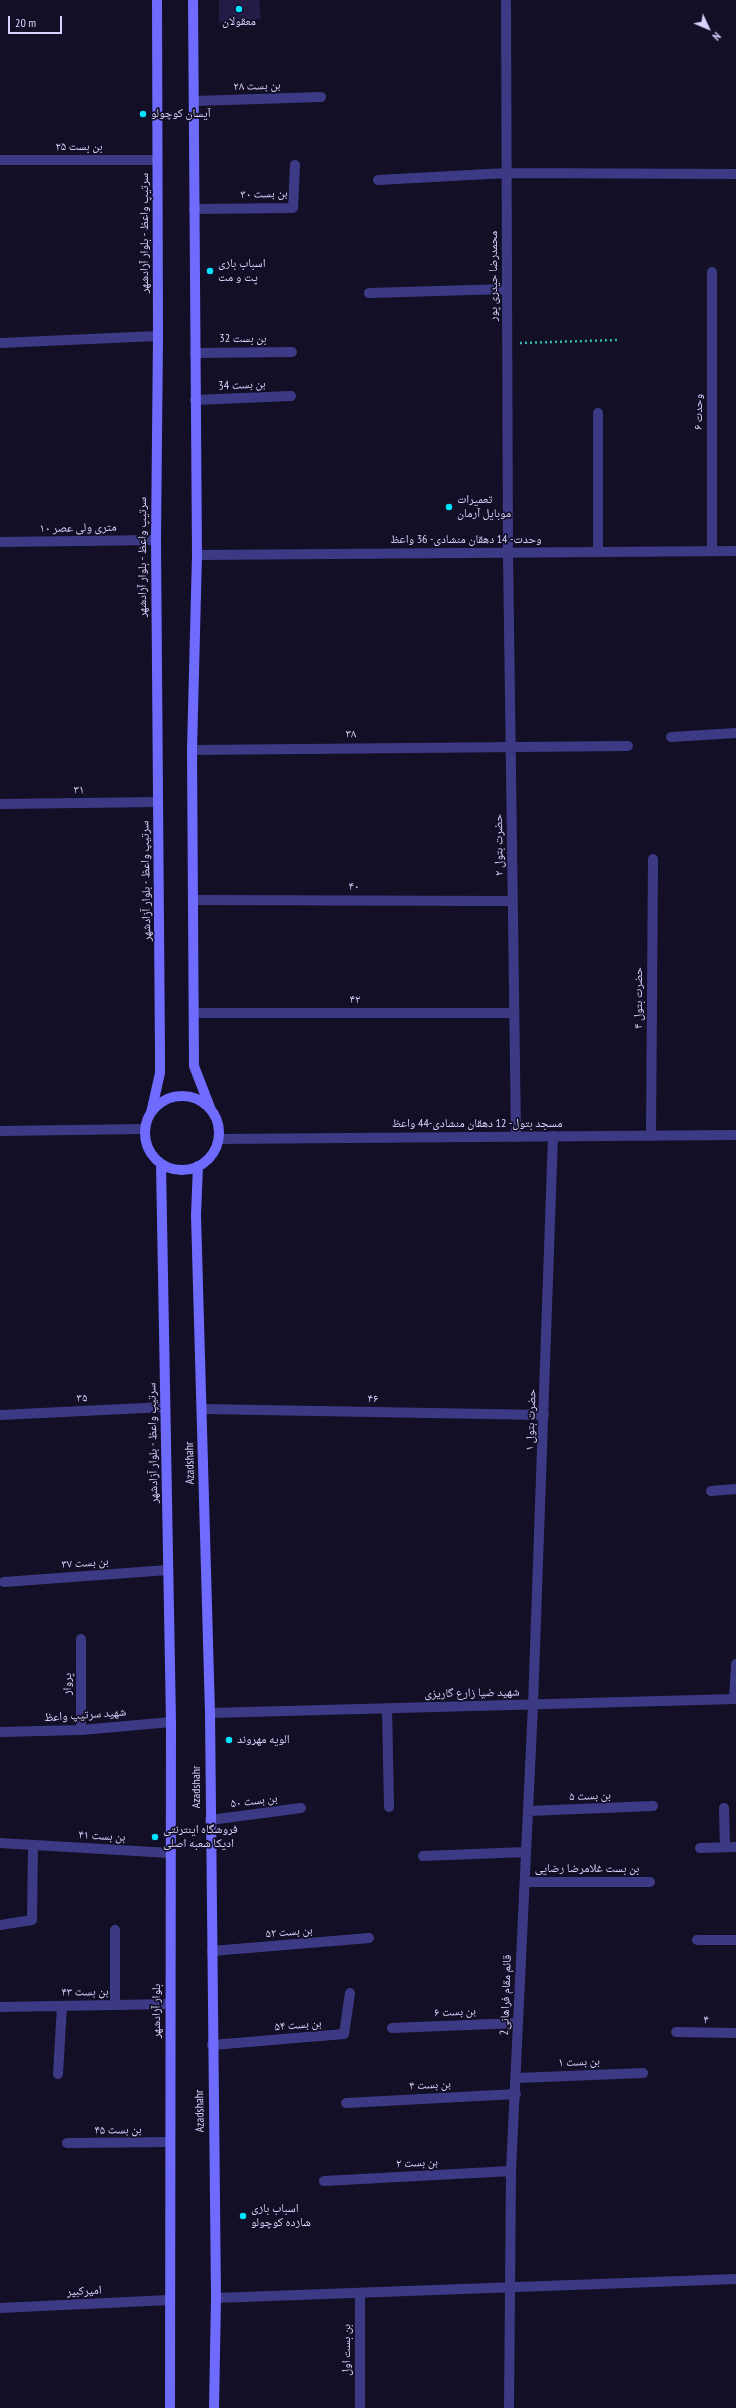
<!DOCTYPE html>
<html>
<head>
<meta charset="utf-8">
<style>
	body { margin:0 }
	#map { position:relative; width:736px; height:2408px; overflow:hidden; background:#130f26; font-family:"PT Sans Narrow",sans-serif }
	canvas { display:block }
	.north { position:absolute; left:688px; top:8px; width:40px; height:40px; -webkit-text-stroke:3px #130f26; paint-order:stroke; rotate:134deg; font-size:11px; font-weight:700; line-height:16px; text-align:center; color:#d9d4ff }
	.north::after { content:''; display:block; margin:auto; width:14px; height:18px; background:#d9d4ff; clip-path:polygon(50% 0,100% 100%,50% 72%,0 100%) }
	.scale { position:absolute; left:8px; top:16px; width:54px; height:18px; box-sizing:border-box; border:2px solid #d9d4ff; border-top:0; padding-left:5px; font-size:12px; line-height:14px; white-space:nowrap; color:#d9d4ff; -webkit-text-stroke:3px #130f26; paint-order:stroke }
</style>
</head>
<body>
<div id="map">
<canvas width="736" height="2408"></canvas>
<div class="north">N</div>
<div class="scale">20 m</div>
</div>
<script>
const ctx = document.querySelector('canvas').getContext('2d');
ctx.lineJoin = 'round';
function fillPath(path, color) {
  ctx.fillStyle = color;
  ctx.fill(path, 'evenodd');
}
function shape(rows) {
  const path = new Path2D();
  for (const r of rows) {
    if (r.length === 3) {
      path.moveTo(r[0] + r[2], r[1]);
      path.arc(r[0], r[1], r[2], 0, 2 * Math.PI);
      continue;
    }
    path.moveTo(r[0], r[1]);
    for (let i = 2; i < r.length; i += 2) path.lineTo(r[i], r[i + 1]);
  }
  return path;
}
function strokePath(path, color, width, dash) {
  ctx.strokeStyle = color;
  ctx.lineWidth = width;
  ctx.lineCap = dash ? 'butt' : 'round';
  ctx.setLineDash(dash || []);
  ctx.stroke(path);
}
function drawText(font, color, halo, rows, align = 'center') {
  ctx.font = font + ' "PT Sans Narrow","Noto Naskh Arabic",sans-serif';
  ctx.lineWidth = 3.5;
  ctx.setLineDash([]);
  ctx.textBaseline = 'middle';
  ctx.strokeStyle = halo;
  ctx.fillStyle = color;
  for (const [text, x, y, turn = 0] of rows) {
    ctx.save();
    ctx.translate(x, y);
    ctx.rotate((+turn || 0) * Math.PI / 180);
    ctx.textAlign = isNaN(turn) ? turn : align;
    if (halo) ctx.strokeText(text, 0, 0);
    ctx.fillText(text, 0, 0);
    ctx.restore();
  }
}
fillPath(shape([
	[219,0,259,0,261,19,219,22]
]), '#241b47');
strokePath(shape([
	[520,343,617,340]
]), '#2fb8b0', 2.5, [2, 3]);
strokePath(shape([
	[506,0,508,553,516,1137],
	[194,101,321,97],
	[0,160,157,160],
	[378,180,507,173,736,174],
	[194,209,293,208,295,165],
	[712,272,712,551],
	[369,293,507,289],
	[0,343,158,336],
	[195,353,292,352],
	[195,400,291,396],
	[0,542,156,540],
	[598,552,598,413],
	[671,737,736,733],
	[192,750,628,746],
	[0,804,158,802],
	[195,900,512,901],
	[195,1013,514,1013],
	[651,1136,653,859],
	[202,1409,544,1415],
	[0,1415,165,1407],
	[711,1491,736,1489],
	[4,1582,168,1570],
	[81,1639,81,1730],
	[734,1699,736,1664],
	[387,1708,389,1807],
	[210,1713,736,1699],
	[0,1732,81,1730,171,1722],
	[724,1808,725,1847],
	[528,1811,653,1806],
	[210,1820,301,1808],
	[0,1843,170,1853],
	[700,1848,736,1847],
	[423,1856,526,1852],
	[525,1882,650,1882],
	[0,1925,32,1920,33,1845],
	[697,1940,736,1940],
	[212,1951,369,1938],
	[115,2005,115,1930],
	[0,2007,170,2004],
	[392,2028,518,2023],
	[676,2032,736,2033],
	[212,2045,344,2034,350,1993],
	[58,2074,62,2006],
	[517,2078,643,2073],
	[346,2103,516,2094],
	[67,2143,169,2142],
	[324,2181,511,2171],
	[360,2293,360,2408],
	[509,2408,511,2171,533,1705,553,1136]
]), '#3d3a85', 10);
strokePath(shape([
	[197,555,736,551],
	[0,1131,145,1129],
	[219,1139,736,1135],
	[216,2298,736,2279],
	[0,2308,169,2300]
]), '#3d3a85', 10);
strokePath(shape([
	[193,0,197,555,192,750,194,1066,211,1110],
	[182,1133,37],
	[151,1113,160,1073,160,1053,156,540,158,336,157,0],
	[161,1164,171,1722,170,2408],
	[198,1166,196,1215,210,1713,216,2298,214,2408]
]), '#6f6bff', 10);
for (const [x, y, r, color] of [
	[239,9,4,"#00e5ff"],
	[143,114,4,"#00e5ff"],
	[210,271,4,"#00e5ff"],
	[449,507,4,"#00e5ff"],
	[229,1740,4,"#00e5ff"],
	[155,1837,4,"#00e5ff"],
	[243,2216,4,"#00e5ff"]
]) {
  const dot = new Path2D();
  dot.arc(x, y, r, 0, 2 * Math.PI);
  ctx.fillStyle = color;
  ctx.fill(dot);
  strokePath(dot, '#130f26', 1.5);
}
drawText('12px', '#d9d4ff', '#130f26', [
	["معقولان",239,22,"center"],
	["آیسان کوچولو",151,114],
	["اسباب بازی",218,264],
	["پت و مت",218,278],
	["تعمیرات",457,500],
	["موبایل آرمان",457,514],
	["الویه مهروند",237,1740],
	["فروشگاه اینترنتی",163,1830],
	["ادیکا شعبه اصلی",163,1844],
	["اسباب بازی",251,2209],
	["شازده کوچولو",251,2223]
], 'left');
drawText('12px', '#d9d4ff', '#130f26', [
	["بن بست ۲۸",257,86,-2],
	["بن بست ۲۵",79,147],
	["بن بست ۳۰",264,194,-2],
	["سرتیپ واعظ - بلوار آزادشهر",145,233,-90],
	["محمدرضا حیدری پور",494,276,-90],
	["بن بست 32",243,339],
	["بن بست 34",242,385,-3],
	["وحدت ۶",699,412,-90],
	["۱۰ متری ولی عصر",78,528,-1],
	["وحدت- 14 دهقان منشادی- 36 واعظ",466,540],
	["سرتیپ واعظ - بلوار آزادشهر",143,557,-90],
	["۳۸",351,734,-1],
	["۳۱",79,790,-1],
	["حضرت بتول ۲",499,845,-91],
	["سرتیپ واعظ - بلوار آزادشهر",146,881,-91],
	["۴۰",354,887],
	["حضرت بتول ۴",639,998,-90],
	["۴۲",355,1000],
	["مسجد بتول- 12 دهقان منشادی-44 واعظ",477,1124],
	["۳۵",82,1398,-3],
	["۴۶",373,1399,1],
	["حضرت بتول ۱",531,1420,-88],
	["سرتیپ واعظ - بلوار آزادشهر",153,1443,-91],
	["Azadshahr",190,1463,-91],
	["بن بست ۳۷",85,1563,-4],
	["پرواز",68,1684,-90],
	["شهید ضیا زارع گاریزی",472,1693,-1],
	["شهید سرتیپ واعظ",85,1715,-4],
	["Azadshahr",197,1787,-90],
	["بن بست ۵",590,1796,-2],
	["بن بست ۵۰",254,1801,-7],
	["بن بست ۴۱",102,1836,3],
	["بن بست غلامرضا رضایی",587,1869],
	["بن بست ۵۲",289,1932,-5],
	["بن بست ۴۳",85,1992,-1],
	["2قائم مقام فراهانی",506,1995,-88],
	["بلوار آزادشهر",157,2011,-90],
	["بن بست ۶",455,2012,-3],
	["۴",706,2020,2],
	["بن بست ۵۴",298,2025,-5],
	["بن بست ۱",579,2062,-2],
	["بن بست ۴",430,2085,-3],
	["Azadshahr",200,2111,-91],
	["بن بست ۴۵",118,2130,-1],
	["بن بست ۲",417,2163,-3],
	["امیرکبیر",84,2291,-3],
	["بن بست اول",347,2350,-90]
]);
</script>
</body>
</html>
